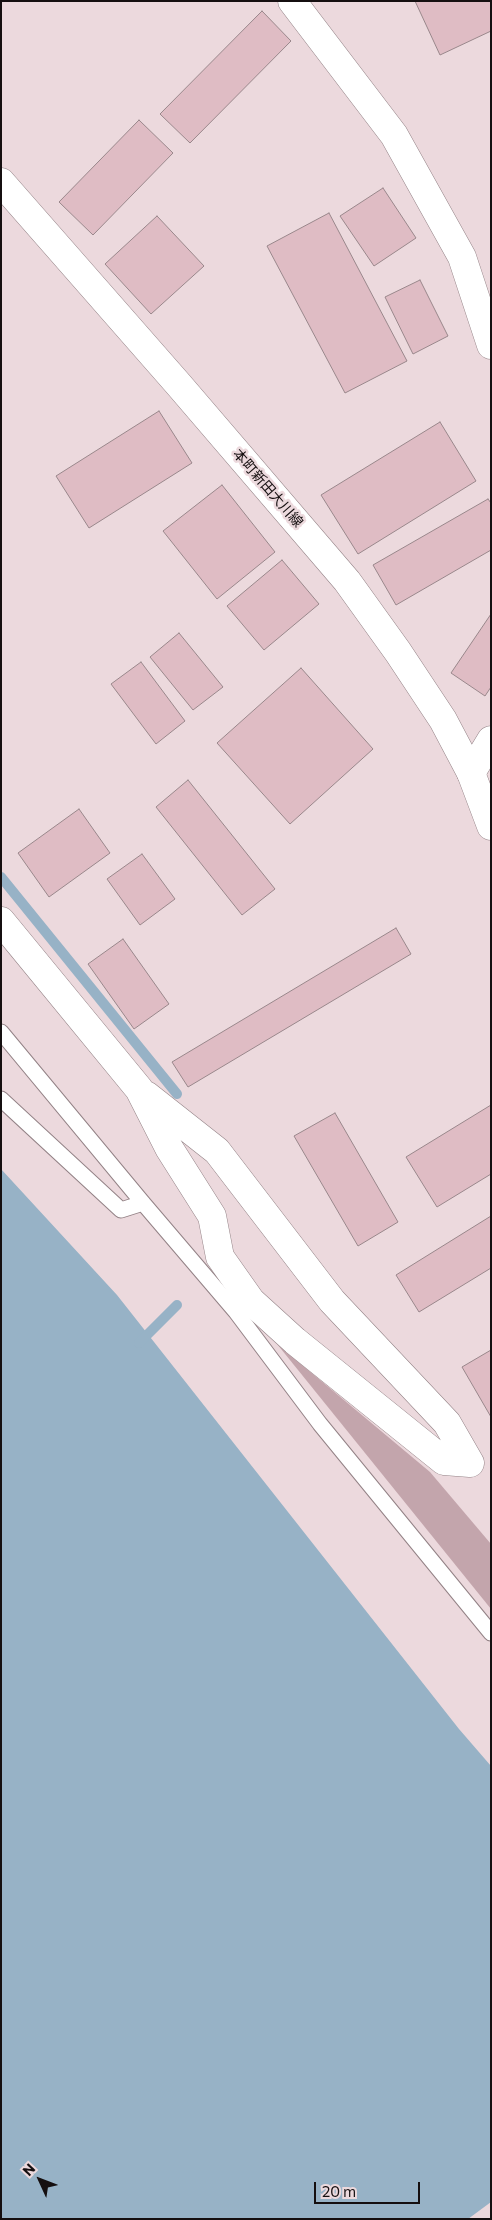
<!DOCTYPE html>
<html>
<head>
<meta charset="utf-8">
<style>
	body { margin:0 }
	#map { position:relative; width:492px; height:2220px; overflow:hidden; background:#ecd9dd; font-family:Commissioner,sans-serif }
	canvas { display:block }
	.frame { position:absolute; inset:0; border:2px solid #150f10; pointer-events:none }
	.north { position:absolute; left:15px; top:2155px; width:50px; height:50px; -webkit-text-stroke:4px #ecd9dd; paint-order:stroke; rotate:313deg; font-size:14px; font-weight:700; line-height:20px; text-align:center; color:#150f10 }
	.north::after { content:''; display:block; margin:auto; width:18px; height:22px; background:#150f10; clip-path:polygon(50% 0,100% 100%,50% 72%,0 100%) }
	.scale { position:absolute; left:314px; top:2182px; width:106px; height:22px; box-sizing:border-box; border:2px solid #150f10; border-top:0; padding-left:6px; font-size:15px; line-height:18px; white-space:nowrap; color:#150f10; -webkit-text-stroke:4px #ecd9dd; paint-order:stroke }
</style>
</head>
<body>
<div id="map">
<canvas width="492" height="2220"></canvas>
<div class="frame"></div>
<div class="north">N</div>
<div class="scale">20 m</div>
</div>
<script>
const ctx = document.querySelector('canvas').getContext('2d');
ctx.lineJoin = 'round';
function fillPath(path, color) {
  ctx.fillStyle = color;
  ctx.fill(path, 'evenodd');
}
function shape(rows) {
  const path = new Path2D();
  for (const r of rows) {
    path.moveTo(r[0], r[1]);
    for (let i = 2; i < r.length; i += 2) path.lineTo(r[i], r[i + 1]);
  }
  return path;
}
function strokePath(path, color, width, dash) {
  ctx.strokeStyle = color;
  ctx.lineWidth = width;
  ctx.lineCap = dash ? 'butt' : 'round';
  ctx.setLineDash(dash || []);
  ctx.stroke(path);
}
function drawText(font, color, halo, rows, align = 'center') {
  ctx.font = font + ' Commissioner,"Noto Sans JP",sans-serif';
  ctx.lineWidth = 5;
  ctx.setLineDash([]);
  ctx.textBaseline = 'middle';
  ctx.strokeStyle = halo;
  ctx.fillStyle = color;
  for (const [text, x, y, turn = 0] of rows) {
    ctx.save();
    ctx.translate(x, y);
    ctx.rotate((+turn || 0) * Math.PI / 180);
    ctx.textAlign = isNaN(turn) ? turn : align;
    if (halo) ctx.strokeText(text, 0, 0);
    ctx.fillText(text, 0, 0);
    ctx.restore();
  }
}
fillPath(shape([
	[277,1344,430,1472,491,1544,491,1609]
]), '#c3a5ac');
fillPath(shape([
	[1,1169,117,1295,459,1729,491,1766,491,2219,1,2219]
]), '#97b2c6');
fillPath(shape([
	[491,2202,491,2219,468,2219]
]), '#ecd9dd');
strokePath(shape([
	[1,877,177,1094],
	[139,1343,177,1305]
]), '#97b2c6', 10);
const building = shape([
	[415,1,491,1,491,31,440,55,415,1],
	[262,11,291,41,190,143,160,114,262,11],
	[139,120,173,153,93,235,59,202,139,120],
	[383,188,416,238,374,266,340,216,383,188],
	[329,213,407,361,345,393,267,246,329,213],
	[157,216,204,266,151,314,105,264,157,216],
	[420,280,448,336,413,354,385,297,420,280],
	[159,411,192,463,89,528,56,476,159,411],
	[440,422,476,481,358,554,321,495,440,422],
	[222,485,275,552,217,599,163,531,222,485],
	[488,499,491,503,491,550,396,605,373,565,488,499],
	[282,560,319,604,264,650,227,606,282,560],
	[491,614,491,687,485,696,451,673,491,614],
	[179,633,223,687,193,710,150,657,179,633],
	[141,662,185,721,156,744,111,684,141,662],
	[301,668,373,749,290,824,217,743,301,668],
	[188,780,275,889,242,915,156,807,188,780],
	[79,809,110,853,49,897,18,853,79,809],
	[142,854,175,899,140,925,107,879,142,854],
	[396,928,411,954,188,1087,172,1062,396,928],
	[123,939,169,1004,134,1029,88,964,123,939],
	[491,1105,491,1174,437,1207,406,1157,491,1105],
	[335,1113,398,1222,358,1246,294,1136,335,1113],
	[491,1216,491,1268,419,1312,396,1275,491,1216],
	[491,1350,491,1417,462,1367,491,1350]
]);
fillPath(building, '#dfbcc4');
strokePath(building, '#99878b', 1);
const service = shape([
	[1,1032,143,1203,236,1312,320,1424,491,1633],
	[1,1099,121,1210,143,1203]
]);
const minor = shape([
	[292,1,394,135,462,257,491,345],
	[471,773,491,740],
	[1,921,139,1089,169,1148,212,1216,220,1257,251,1301,295,1341,444,1461,470,1463],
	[146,1095,217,1151,332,1301,447,1423,470,1463]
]);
const secondary = shape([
	[1,182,179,385,347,581,398,652,443,720,471,773,491,826]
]);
strokePath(service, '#938286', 17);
strokePath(minor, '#938286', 29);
strokePath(secondary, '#938286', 29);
strokePath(service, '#fff', 15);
strokePath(minor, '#fff', 28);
strokePath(secondary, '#fff', 28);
drawText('14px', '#150f10', '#ecd9dd', [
	["本町新田大川線",268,488,49]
]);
</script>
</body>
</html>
